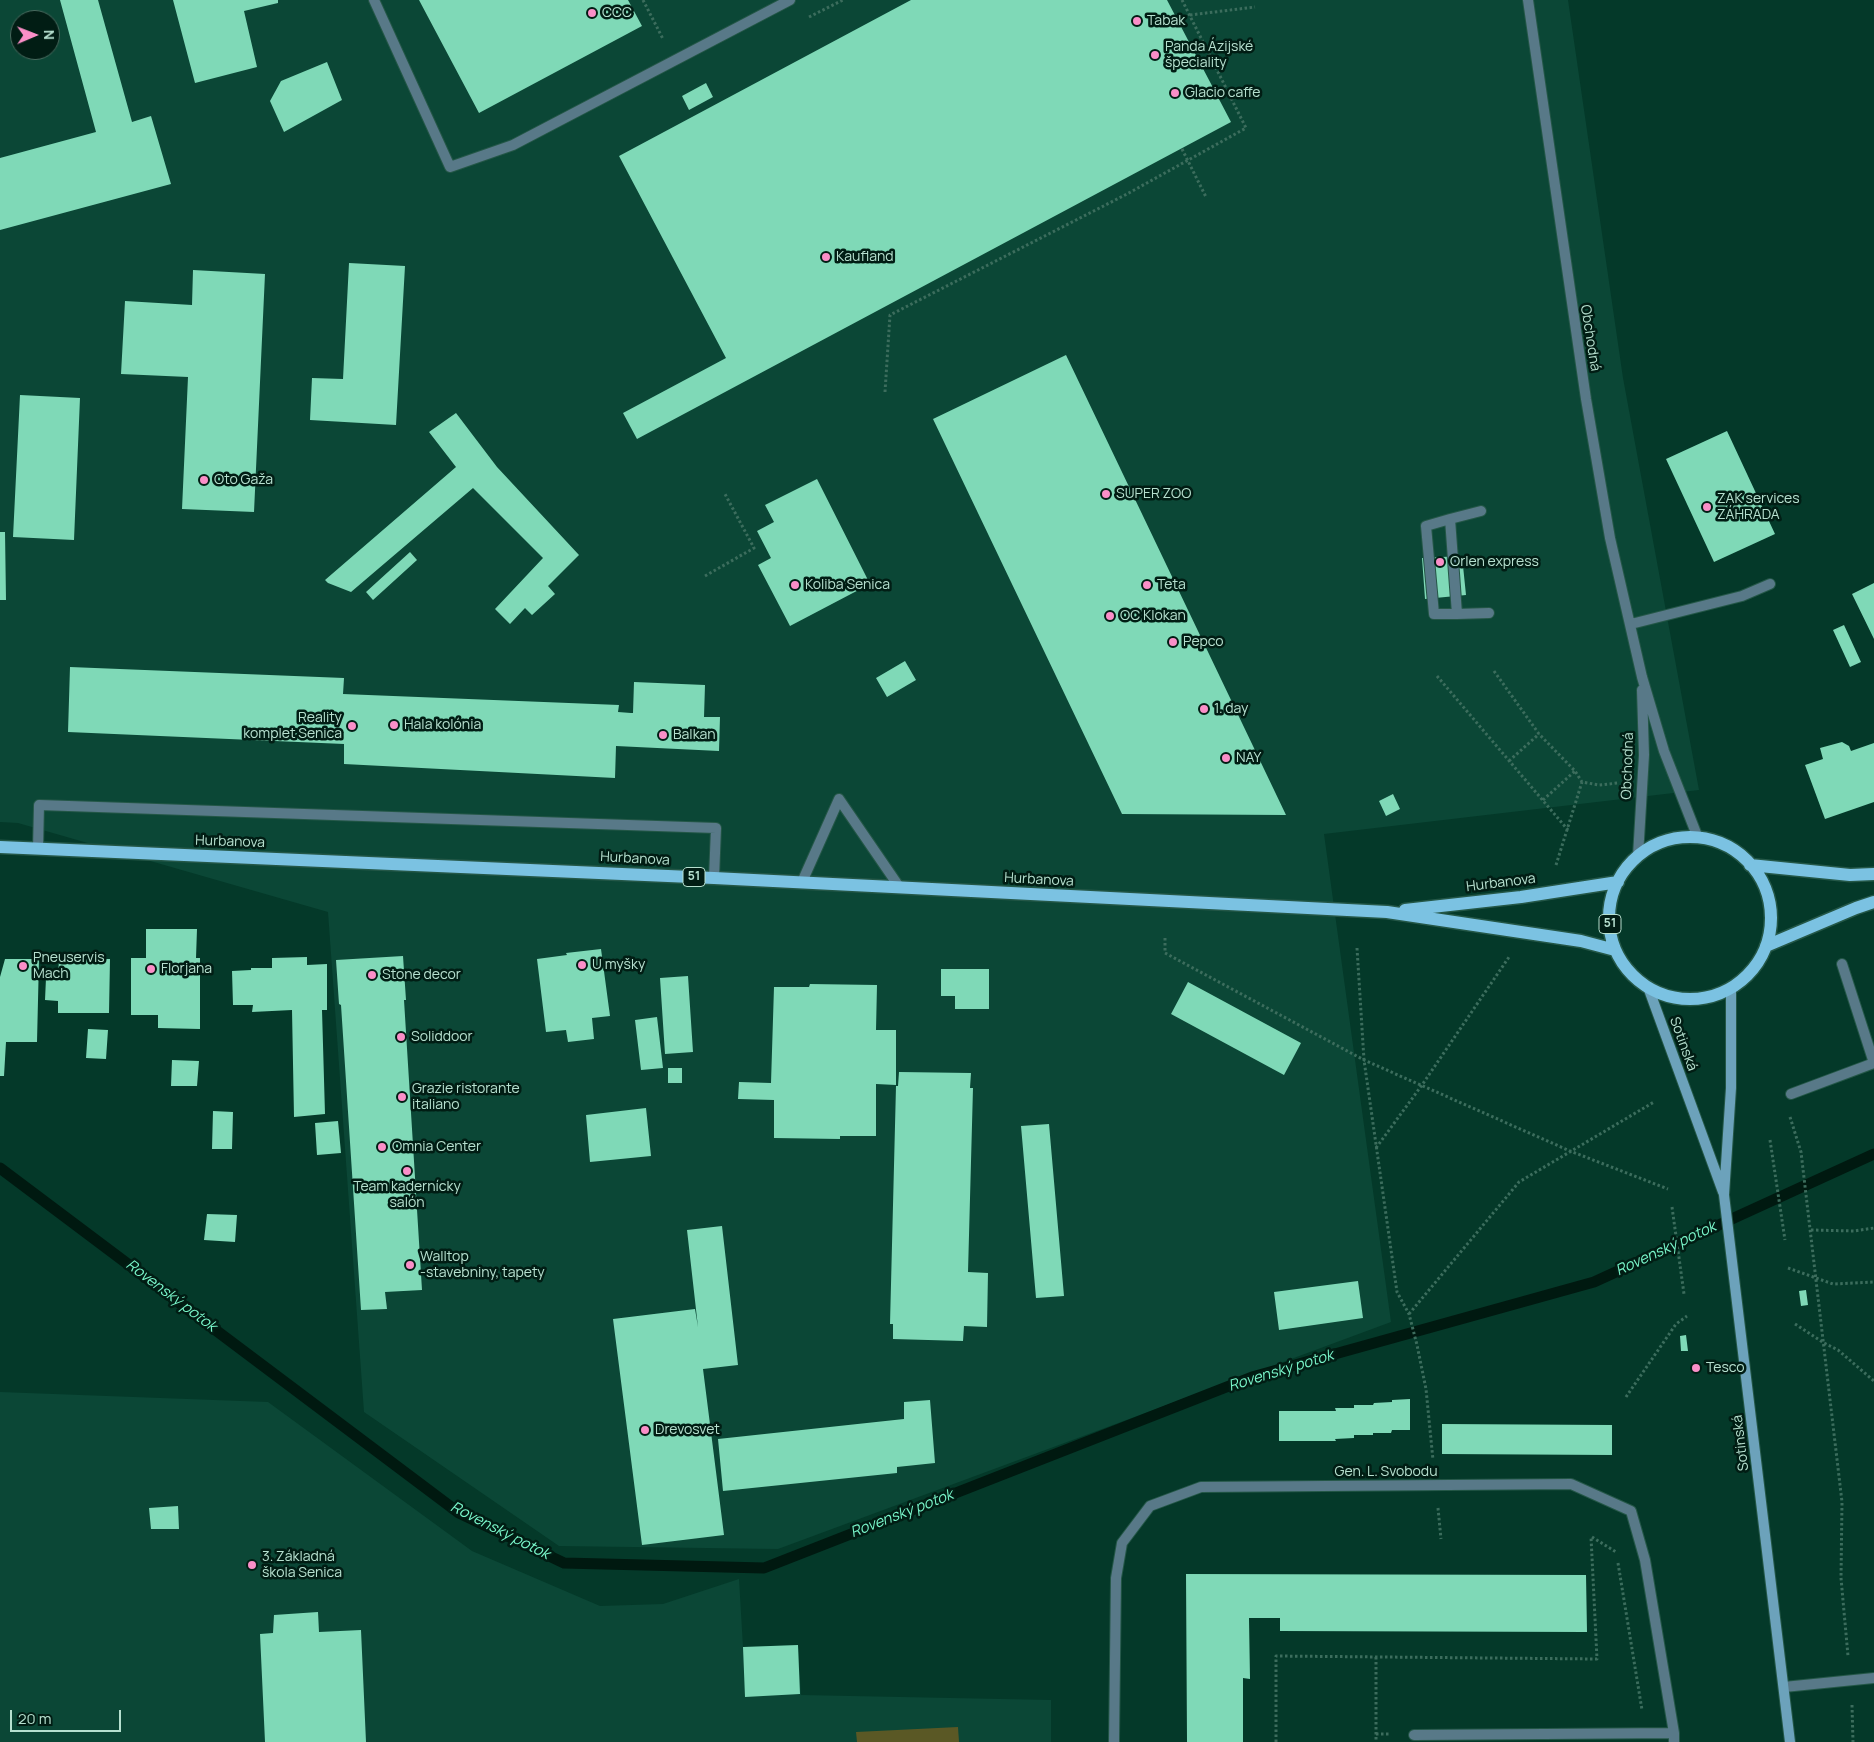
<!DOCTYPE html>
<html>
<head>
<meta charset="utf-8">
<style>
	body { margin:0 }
	#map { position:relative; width:1874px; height:1742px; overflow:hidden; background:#043929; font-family:Manrope,sans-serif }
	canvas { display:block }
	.north { position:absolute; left:10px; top:10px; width:50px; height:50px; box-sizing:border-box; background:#011d14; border:1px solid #496b5f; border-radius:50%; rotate:89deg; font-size:14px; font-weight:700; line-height:20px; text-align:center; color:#b6e0cf }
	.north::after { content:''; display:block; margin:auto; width:18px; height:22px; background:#fa8fc8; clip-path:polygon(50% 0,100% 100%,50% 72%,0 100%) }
	.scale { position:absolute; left:10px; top:1710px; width:111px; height:22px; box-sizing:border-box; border:2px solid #b6e0cf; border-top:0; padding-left:6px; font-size:15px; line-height:18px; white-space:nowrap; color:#b6e0cf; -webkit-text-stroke:4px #011d14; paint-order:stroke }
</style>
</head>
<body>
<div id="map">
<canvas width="1874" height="1742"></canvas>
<div class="north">N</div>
<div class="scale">20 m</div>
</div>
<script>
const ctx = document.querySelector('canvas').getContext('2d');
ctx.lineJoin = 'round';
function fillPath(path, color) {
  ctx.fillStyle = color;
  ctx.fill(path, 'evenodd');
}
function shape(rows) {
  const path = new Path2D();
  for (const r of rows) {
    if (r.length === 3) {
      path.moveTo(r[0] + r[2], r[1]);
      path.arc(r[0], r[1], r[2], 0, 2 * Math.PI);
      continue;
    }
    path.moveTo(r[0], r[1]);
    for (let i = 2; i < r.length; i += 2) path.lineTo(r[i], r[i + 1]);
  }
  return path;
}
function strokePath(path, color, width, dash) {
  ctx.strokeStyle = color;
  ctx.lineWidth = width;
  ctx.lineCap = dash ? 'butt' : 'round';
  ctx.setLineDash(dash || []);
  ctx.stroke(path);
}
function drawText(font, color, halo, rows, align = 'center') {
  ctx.font = font + ' Manrope,sans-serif';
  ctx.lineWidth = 5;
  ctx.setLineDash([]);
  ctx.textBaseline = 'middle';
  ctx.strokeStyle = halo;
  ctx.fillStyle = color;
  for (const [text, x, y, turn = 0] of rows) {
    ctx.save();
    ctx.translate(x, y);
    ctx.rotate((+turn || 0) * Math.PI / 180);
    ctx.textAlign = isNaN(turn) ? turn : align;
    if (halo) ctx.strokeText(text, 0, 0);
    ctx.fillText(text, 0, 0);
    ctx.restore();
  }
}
fillPath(shape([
	[0,0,1568,0,1623,378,1699,790,1324,834,1391,1322,778,1549,559,1546,364,1412,328,912,18,823,0,822],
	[20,20,50,20,50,50,20,50],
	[0,1392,268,1402,472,1551,600,1606,663,1604,739,1579,743,1647,798,1645,801,1695,1051,1700,1051,1742,0,1742]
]), '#0b4736');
fillPath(shape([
	[958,1727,959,1742,857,1742,856,1732]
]), '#5a5825');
strokePath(shape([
	[0,1168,459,1513,564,1563,764,1568,1252,1377,1594,1282,1874,1154]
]), '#001910', 11);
fillPath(shape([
	[60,0,98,0,132,122,151,116,171,184,0,230,0,158,96,132],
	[173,0,278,0,278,3,244,11,257,67,195,83],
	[419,0,628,0,642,26,479,113],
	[911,0,1167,0,1231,122,637,439,623,413,726,358,619,156],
	[327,62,342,100,284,132,270,101,281,81],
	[706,83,713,97,689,110,682,96],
	[349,263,405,266,396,425,310,420,312,378,343,379],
	[193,270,265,274,254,512,182,509,188,377,121,374,125,301,192,305],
	[1066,355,1286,815,1122,814,933,419],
	[20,395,80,398,74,540,13,537],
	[456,413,497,467,579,555,548,586,555,594,532,615,525,608,510,624,495,609,543,558,473,488,351,592,328,583,325,580,456,467,429,432],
	[1727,431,1775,534,1714,562,1666,459],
	[817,479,870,584,790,626,758,565,771,558,757,531,774,522,765,505],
	[0,532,5,532,6,600,0,600],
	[410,552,417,560,373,600,366,592],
	[1462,556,1466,595,1425,599,1422,558],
	[1874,583,1874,639,1852,594],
	[1844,625,1861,662,1850,667,1833,630],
	[905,661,916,680,887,697,876,678],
	[70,667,344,678,343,694,619,705,618,712,631,713,633,713,634,682,705,685,704,717,720,717,719,751,616,746,615,778,344,764,344,744,68,732],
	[1842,742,1849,746,1851,751,1874,743,1874,802,1825,819,1805,765,1823,759,1820,748],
	[1393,794,1400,809,1386,816,1379,801],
	[146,929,197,929,196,958,200,958,200,1029,158,1028,158,1015,131,1015,131,958,146,958],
	[601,949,610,1016,592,1018,594,1039,568,1042,566,1030,546,1032,537,959,567,955,566,953],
	[403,956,406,1000,404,1000,422,1290,385,1292,387,1309,361,1310,341,1005,339,1004,336,960],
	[307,957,307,965,327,964,327,1010,322,1010,325,1114,294,1117,292,1010,252,1012,253,1005,233,1005,232,971,251,970,251,968,272,968,272,958],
	[5,959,39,959,37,1042,6,1042,4,1076,0,1076,0,977],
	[59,959,110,959,109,1013,58,1013,58,1001,45,1000,46,978,58,978],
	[941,969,989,969,989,1009,955,1009,955,996,941,996],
	[688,976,693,1052,665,1054,660,978],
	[1188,982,1301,1043,1284,1075,1171,1014],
	[810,984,877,985,876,1030,896,1030,896,1085,876,1084,876,1136,840,1136,840,1139,774,1138,774,1100,738,1099,739,1082,771,1083,774,987,809,987],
	[657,1017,663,1068,641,1070,635,1020],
	[88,1029,108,1030,106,1059,86,1058],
	[172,1060,199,1061,197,1086,171,1086],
	[668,1068,682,1068,682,1083,668,1083],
	[899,1072,971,1073,970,1088,973,1088,968,1272,988,1273,987,1327,964,1326,963,1341,893,1339,893,1324,890,1324,896,1086,898,1086],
	[646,1108,651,1156,590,1162,586,1115],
	[213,1111,233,1112,232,1149,212,1149],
	[338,1121,341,1153,317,1155,315,1123],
	[1049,1124,1064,1296,1036,1298,1021,1126],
	[207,1214,237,1215,235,1242,204,1240],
	[722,1226,738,1365,703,1369,724,1535,642,1545,613,1319,695,1309,698,1327,687,1230],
	[1358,1281,1363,1318,1279,1330,1274,1292],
	[1806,1290,1808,1305,1801,1306,1799,1291],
	[1686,1335,1688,1351,1681,1351,1680,1336],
	[1410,1399,1410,1430,1392,1430,1391,1433,1373,1433,1373,1435,1354,1435,1354,1438,1335,1439,1336,1441,1279,1441,1279,1411,1336,1411,1335,1408,1354,1408,1354,1405,1373,1405,1374,1403,1392,1402,1392,1400],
	[930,1400,935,1463,897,1467,897,1473,723,1491,718,1439,904,1419,904,1402],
	[1442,1424,1612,1425,1612,1455,1442,1454],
	[178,1506,179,1529,151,1529,149,1508],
	[1186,1574,1586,1575,1587,1632,1280,1631,1280,1618,1249,1618,1250,1679,1243,1678,1243,1742,1187,1742],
	[318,1612,319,1632,361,1630,366,1742,265,1742,260,1634,273,1633,274,1615],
	[798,1645,800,1694,745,1697,743,1647]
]), '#7fd9b7');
const service = shape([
	[374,0,450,167,513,145,790,0],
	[1528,0,1586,399,1610,538,1642,677,1664,751,1698,838],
	[1481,511,1450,519,1457,614,1489,613],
	[1450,519,1426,526,1434,614,1457,614],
	[1631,624,1742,596,1770,584],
	[839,799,900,888],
	[38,849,39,805,716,828,714,878],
	[1638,856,1644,755,1642,690],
	[802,882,839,799],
	[1842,964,1874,1063],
	[1791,1094,1874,1063]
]);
const minor = shape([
	[1784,1687,1874,1678],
	[1414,1735,1674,1733],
	[1114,1742,1116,1578,1122,1543,1150,1506,1201,1487,1571,1484,1631,1511,1645,1560,1674,1733,1674,1742]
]);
const secondary = shape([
	[1648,987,1723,1192],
	[1731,988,1731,1088,1724,1195,1790,1742]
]);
const primary = shape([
	[1690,918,81],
	[0,847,714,878,1387,912,1581,941,1615,950],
	[1750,865,1850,875,1874,874],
	[1405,910,1521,897,1618,882],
	[1766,946,1856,908,1874,902]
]);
strokePath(service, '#245747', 12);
strokePath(minor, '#245747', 12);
strokePath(secondary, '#245747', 12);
strokePath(primary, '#245747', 15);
strokePath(shape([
	[643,0,663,39],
	[1190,15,1255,7],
	[809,17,843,0],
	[1182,149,1206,197],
	[885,392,890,315,1127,194,1246,128,1182,0],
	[705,576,754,548,725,494],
	[1494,671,1539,734,1575,771,1582,782,1599,785,1618,783],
	[1437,676,1568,830],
	[1509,761,1539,734],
	[1543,800,1575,771],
	[1556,865,1582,782],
	[1165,938,1165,953,1364,1060,1570,1151,1668,1189],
	[1357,948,1364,1060,1397,1292,1409,1314,1417,1345,1426,1389,1433,1460],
	[1790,1117,1801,1152,1842,1502,1841,1578,1848,1656],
	[1770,1140,1785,1240],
	[1376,1148,1422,1085,1509,957],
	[1672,1207,1684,1294],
	[1811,1230,1854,1231,1874,1228],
	[1788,1268,1833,1284,1874,1282],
	[1409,1314,1519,1182,1654,1102],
	[1795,1324,1824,1343,1838,1350,1874,1381],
	[1626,1397,1676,1324,1687,1316],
	[1438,1508,1441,1539],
	[1592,1537,1616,1552],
	[1618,1563,1642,1710],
	[1376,1657,1376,1742],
	[1852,1705,1853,1742],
	[1376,1734,1391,1734],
	[1276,1742,1276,1656,1597,1659,1591,1537]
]), '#3c6d5d', 3, [2.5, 2.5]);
strokePath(service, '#587988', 10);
strokePath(minor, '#587988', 10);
strokePath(secondary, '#6ca2bb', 10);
strokePath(primary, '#7bc2e2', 12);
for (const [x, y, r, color] of [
	[592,13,5,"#fa8fc8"],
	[1137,21,5,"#fa8fc8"],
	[1155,55,5,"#fa8fc8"],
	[1175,93,5,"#fa8fc8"],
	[826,257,5,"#fa8fc8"],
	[204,480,5,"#fa8fc8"],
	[1106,494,5,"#fa8fc8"],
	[1707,507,5,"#fa8fc8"],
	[1440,562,5,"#fa8fc8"],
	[795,585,5,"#fa8fc8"],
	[1147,585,5,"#fa8fc8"],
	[1110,616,5,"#fa8fc8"],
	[1173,642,5,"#fa8fc8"],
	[1204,709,5,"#fa8fc8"],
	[394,725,5,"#fa8fc8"],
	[352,726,5,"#fa8fc8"],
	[663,735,5,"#fa8fc8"],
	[1226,758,5,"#fa8fc8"],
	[582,965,5,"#fa8fc8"],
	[23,966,5,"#fa8fc8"],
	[151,969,5,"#fa8fc8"],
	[372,975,5,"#fa8fc8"],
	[401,1037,5,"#fa8fc8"],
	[402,1097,5,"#fa8fc8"],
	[382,1147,5,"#fa8fc8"],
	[407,1171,5,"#fa8fc8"],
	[410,1265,5,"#fa8fc8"],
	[1696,1368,5,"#fa8fc8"],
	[645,1430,5,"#fa8fc8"],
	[252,1565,5,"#fa8fc8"]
]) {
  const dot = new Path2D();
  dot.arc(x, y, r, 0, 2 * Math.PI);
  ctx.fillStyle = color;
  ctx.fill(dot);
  strokePath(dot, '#011d14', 2);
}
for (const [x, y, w] of [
	[694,877,22],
	[1610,924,22]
]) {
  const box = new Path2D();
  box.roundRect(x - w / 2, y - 9.5, w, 19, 4);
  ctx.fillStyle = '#011d14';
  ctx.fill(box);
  strokePath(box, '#b6e0cf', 1);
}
drawText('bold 12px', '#b6e0cf', null, [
	["51",694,877],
	["51",1610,924]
]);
drawText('14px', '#b6e0cf', '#011d14', [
	["CCC",602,13],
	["Tabak",1147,21],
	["Panda Ázijské",1165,47],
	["špeciality",1165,63],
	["Glacio caffe",1185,93],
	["Kaufland",836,257],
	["Oto Gaža",214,480],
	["SUPER ZOO",1116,494],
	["ZAK services",1717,499],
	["ZÁHRADA",1717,515],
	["Orlen express",1450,562],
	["Koliba Senica",805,585],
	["Teta",1157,585],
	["OC Klokan",1120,616],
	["Pepco",1183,642],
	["1. day",1214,709],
	["Reality",342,718,"right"],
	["komplet Senica",342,734,"right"],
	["Hala kolónia",404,725],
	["Balkan",673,735],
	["NAY",1236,758],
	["Pneuservis",33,958],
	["Mach",33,974],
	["U myšky",592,965],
	["Florjana",161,969],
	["Stone decor",382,975],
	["Soliddoor",411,1037],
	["Grazie ristorante",412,1089],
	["italiano",412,1105],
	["Omnia Center",392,1147],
	["Team kadernícky",407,1187,"center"],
	["salón",407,1203,"center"],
	["Walltop",420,1257],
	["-stavebniny, tapety",420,1273],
	["Tesco",1706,1368],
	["Drevosvet",655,1430],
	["3. Základná",262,1557],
	["škola Senica",262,1573]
], 'left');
drawText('14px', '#b6e0cf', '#011d14', [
	["Obchodná",1590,338,81],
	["Obchodná",1628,766,-88],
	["Hurbanova",230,842,2],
	["Hurbanova",635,859,3],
	["Hurbanova",1039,880,3],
	["Hurbanova",1501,883,-7],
	["Sotinská",1683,1044,70],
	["Sotinská",1741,1443,-97],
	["Gen. L. Svobodu",1386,1472]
]);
drawText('italic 15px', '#79f6ca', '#011d14', [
	["Rovenský potok",1666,1249,-25],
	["Rovenský potok",171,1296,37],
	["Rovenský potok",1281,1371,-17],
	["Rovenský potok",902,1514,-21],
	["Rovenský potok",500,1531,27]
]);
</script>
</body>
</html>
